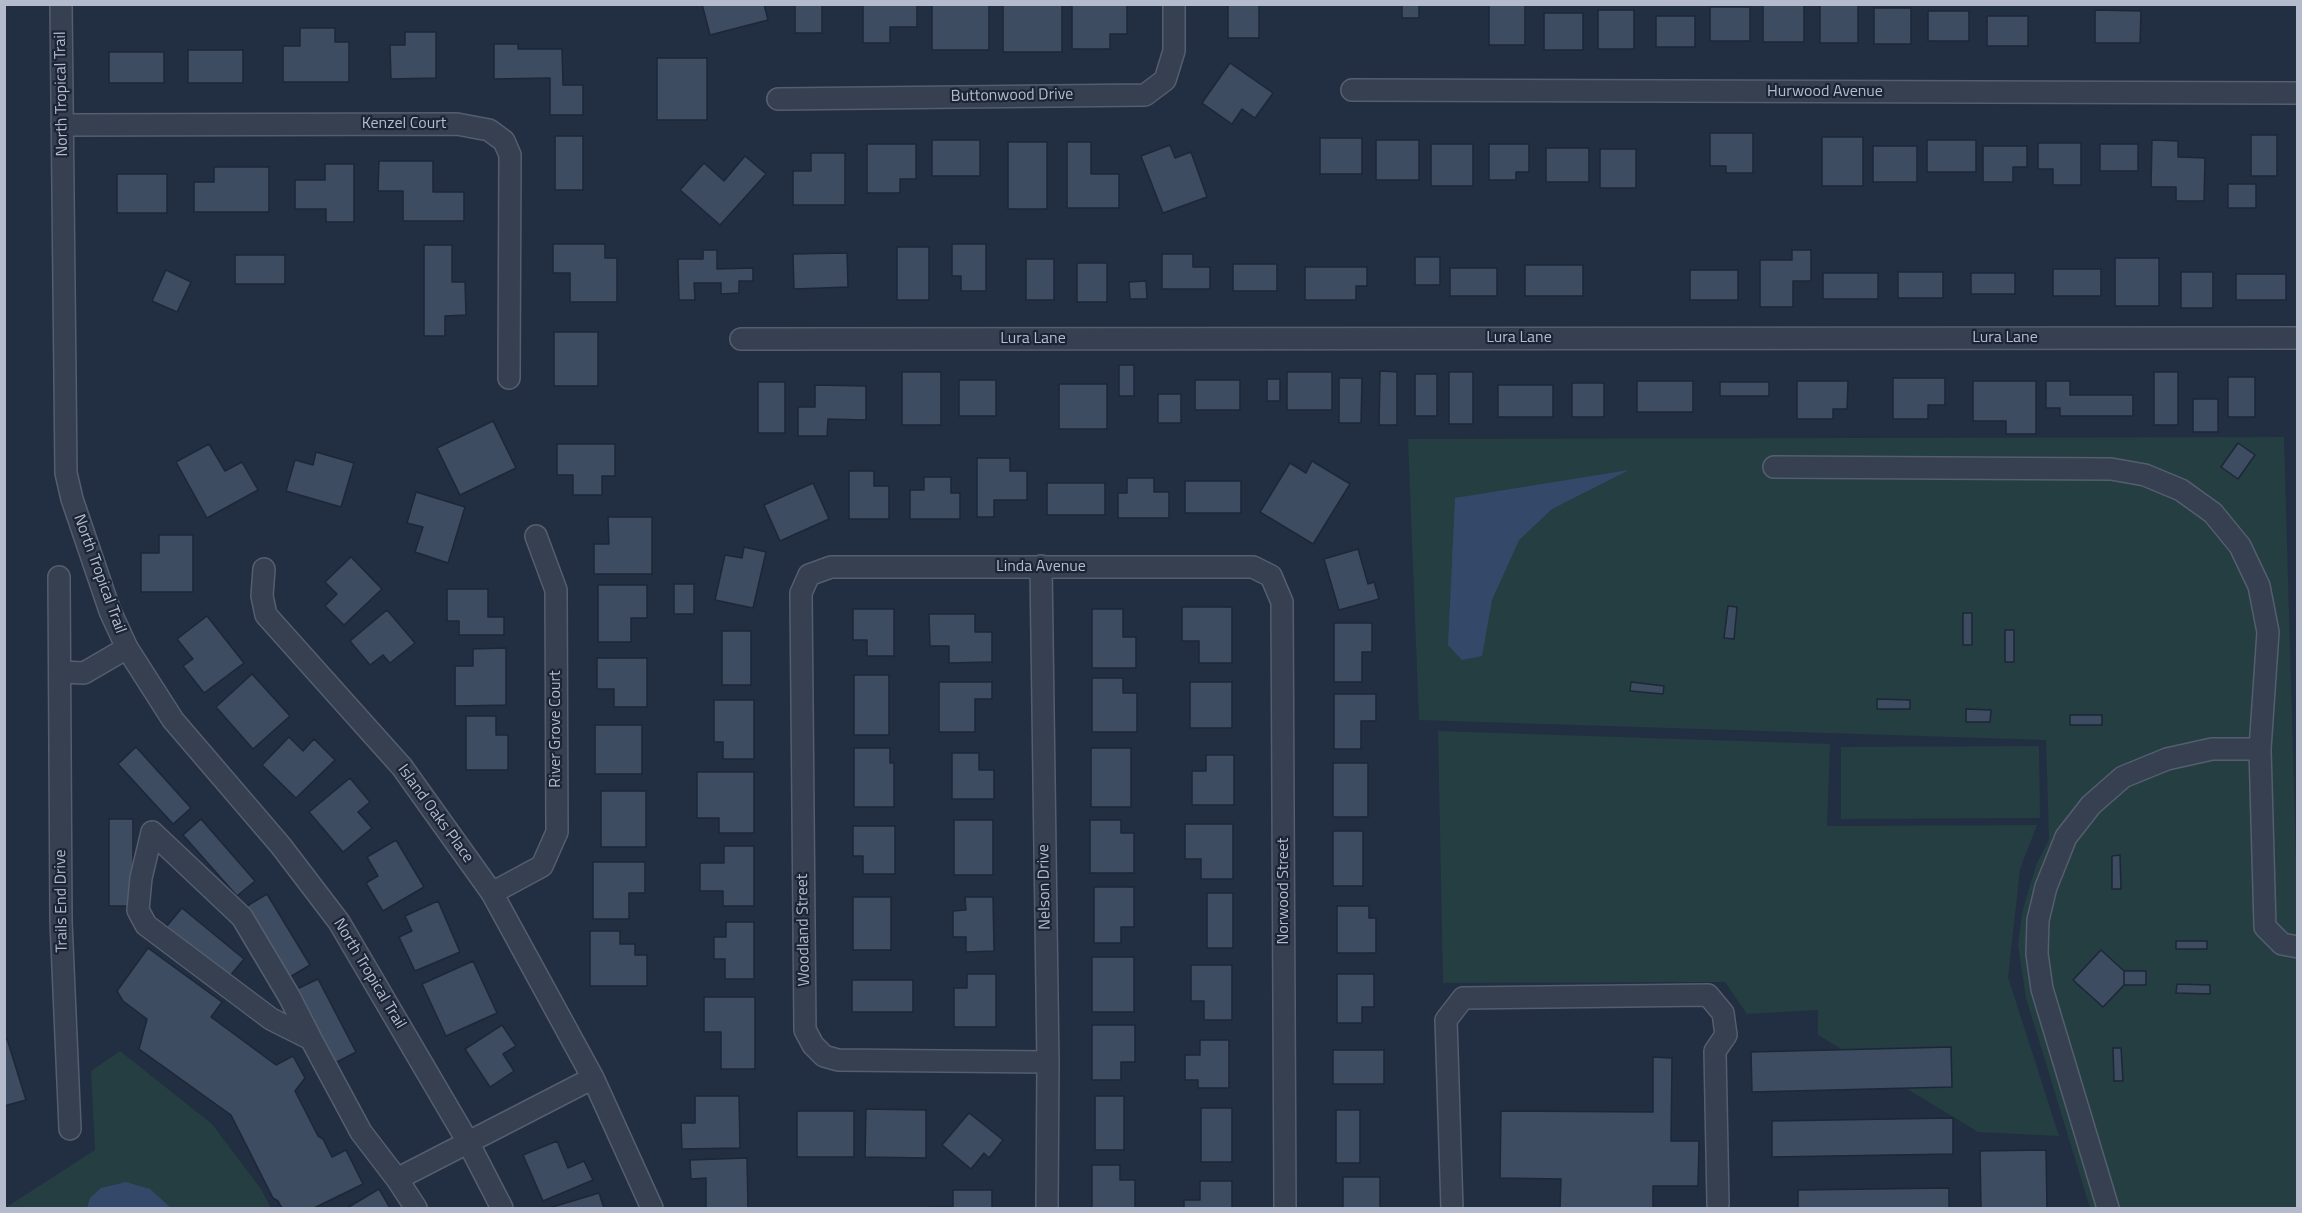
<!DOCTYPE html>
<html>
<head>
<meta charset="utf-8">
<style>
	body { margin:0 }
	#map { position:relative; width:2302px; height:1213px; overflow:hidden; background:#222e41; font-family:"Titillium Web",sans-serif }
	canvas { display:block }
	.frame { position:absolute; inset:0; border:6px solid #b3bbcc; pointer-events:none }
</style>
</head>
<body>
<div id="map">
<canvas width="2302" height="1213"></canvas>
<div class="frame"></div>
</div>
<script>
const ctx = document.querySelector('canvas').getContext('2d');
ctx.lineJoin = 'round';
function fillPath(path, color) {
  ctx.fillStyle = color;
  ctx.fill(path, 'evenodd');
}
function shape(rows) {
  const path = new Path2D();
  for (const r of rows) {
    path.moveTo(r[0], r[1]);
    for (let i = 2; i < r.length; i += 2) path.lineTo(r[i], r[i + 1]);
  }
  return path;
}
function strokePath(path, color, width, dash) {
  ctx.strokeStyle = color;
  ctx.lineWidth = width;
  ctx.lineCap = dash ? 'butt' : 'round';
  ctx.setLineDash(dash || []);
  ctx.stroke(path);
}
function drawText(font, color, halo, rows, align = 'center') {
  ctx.font = font + ' "Titillium Web",sans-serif';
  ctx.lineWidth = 4.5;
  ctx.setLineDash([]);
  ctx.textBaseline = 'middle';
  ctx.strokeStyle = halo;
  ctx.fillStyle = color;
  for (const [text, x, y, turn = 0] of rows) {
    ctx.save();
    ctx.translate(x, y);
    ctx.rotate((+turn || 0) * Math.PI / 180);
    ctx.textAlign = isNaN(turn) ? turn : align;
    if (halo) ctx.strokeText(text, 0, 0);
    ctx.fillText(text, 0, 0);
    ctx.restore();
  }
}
fillPath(shape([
	[2284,437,2298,930,2297,1208,2090,1208,2026,998,2018,946,2022,913,2030,885,2037,863,2049,840,2046,740,1419,720,1408,439],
	[1438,731,1830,744,1827,826,2037,825,2020,869,2008,977,2059,1136,1978,1132,1818,1035,1818,1010,1747,1014,1725,982,1443,983],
	[2039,746,2040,818,1841,819,1841,747],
	[120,1051,212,1124,261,1189,271,1208,5,1208,95,1150,91,1071]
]), '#243e42');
fillPath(shape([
	[1629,470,1552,509,1519,540,1492,600,1482,656,1462,660,1448,645,1455,498],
	[126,1182,150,1189,171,1208,87,1208,90,1198,101,1188]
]), '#34496a');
const building = shape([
	[702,4,764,4,768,20,710,35,702,4],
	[795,4,822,4,822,33,795,33,795,4],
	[863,4,917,4,917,27,890,27,890,43,863,43,863,4],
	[932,4,989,4,989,50,932,50,932,4],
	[1003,4,1062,4,1062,52,1003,52,1003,4],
	[1072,4,1127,4,1127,34,1110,34,1110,49,1072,49,1072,4],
	[1228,4,1259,4,1259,38,1228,38,1228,4],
	[1402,4,1419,4,1419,18,1402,18,1402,4],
	[1489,4,1525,4,1525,45,1489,45,1489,4],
	[1763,4,1804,4,1804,42,1763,42,1763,4],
	[1820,4,1858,4,1858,43,1820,43,1820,4],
	[1710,7,1750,7,1750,41,1710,41,1710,7],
	[1874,8,1911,8,1911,44,1874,44,1874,8],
	[1598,10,1634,10,1634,49,1598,49,1598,10],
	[2095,10,2141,11,2140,43,2095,43,2095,10],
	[1928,11,1969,11,1969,41,1928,41,1928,11],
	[1544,13,1583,13,1583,50,1544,50,1544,13],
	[1656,16,1695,16,1695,47,1656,47,1656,16],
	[1987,16,2028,16,2028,46,1987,46,1987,16],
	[300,28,335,28,335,42,349,42,349,82,283,82,283,46,300,46,300,28],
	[405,32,436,32,436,78,391,79,390,45,405,45,405,32],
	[494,44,518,44,518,49,562,49,563,85,583,85,583,115,550,115,550,78,494,79,494,44],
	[188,50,243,50,243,83,188,83,188,50],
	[109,52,164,52,164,83,109,83,109,52],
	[657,58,707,58,707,120,657,120,657,58],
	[1230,63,1273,93,1255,118,1242,109,1232,124,1202,103,1230,63],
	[1710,133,1753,133,1753,173,1726,173,1726,166,1710,166,1710,133],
	[2251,135,2277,135,2277,176,2251,176,2251,135],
	[555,136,583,136,583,190,555,190,555,136],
	[1822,137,1863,137,1863,186,1822,186,1822,137],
	[1320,138,1362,138,1362,174,1320,174,1320,138],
	[932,140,980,140,980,176,932,176,932,140],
	[1376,140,1419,140,1419,180,1376,180,1376,140],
	[1927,140,1976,140,1976,172,1927,172,1927,140],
	[2152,140,2178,141,2178,157,2205,158,2204,201,2176,201,2176,187,2151,187,2152,140],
	[1008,142,1047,142,1047,209,1008,209,1008,142],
	[1067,142,1091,142,1091,174,1119,174,1119,208,1067,208,1067,142],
	[2038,143,2081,143,2081,185,2053,185,2053,169,2038,169,2038,143],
	[867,144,916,144,916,179,900,179,900,193,867,193,867,144],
	[1431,144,1473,144,1473,186,1431,186,1431,144],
	[1489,144,1529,144,1529,172,1516,172,1516,180,1489,180,1489,144],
	[2100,144,2138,144,2138,171,2100,171,2100,144],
	[1170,145,1175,158,1191,152,1207,197,1163,213,1141,156,1170,145],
	[1873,146,1917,146,1917,182,1873,182,1873,146],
	[1983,146,2027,146,2027,167,2013,167,2013,182,1983,182,1983,146],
	[1546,148,1589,148,1589,182,1546,182,1546,148],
	[1600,149,1636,149,1636,188,1600,188,1600,149],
	[811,153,845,153,845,205,793,205,793,171,811,171,811,153],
	[745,156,766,174,720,225,680,190,704,163,724,181,745,156],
	[379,161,433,161,433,192,464,192,464,221,403,221,403,191,378,191,379,161],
	[325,164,354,164,354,222,326,222,326,209,295,209,295,180,325,180,325,164],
	[214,167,269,167,269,212,194,212,194,182,214,182,214,167],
	[117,174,167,174,167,213,117,213,117,174],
	[2228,184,2256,184,2256,208,2228,208,2228,184],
	[553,244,605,244,605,258,617,258,617,302,570,302,570,273,553,273,553,244],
	[952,244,986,244,986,291,961,291,961,276,952,276,952,244],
	[424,245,452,245,452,282,465,282,466,315,445,316,445,336,424,336,424,245],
	[897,247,929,247,929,300,897,300,897,247],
	[703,250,717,250,717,269,753,268,753,281,739,281,739,293,721,294,721,283,694,283,695,300,679,300,678,259,703,259,703,250],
	[1792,250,1811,250,1811,281,1793,281,1793,307,1760,307,1760,260,1792,260,1792,250],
	[847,253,848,287,794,289,793,254,847,253],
	[1162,254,1193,254,1193,267,1210,267,1210,289,1162,289,1162,254],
	[235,255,285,255,285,284,235,284,235,255],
	[1415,257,1440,257,1440,285,1415,285,1415,257],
	[2115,258,2159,258,2159,306,2115,306,2115,258],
	[1026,259,1054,259,1054,300,1026,300,1026,259],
	[1077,263,1107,263,1107,302,1077,302,1077,263],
	[1233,264,1277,264,1277,291,1233,291,1233,264],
	[1525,265,1583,265,1583,296,1525,296,1525,265],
	[1305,267,1367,267,1367,286,1356,286,1356,300,1305,300,1305,267],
	[1450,268,1497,268,1497,296,1450,296,1450,268],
	[2053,269,2101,269,2101,296,2053,296,2053,269],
	[166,270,191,282,177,312,152,301,166,270],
	[1690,270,1738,270,1738,300,1690,300,1690,270],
	[1898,272,1943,272,1943,298,1898,298,1898,272],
	[2181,272,2213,272,2213,308,2181,308,2181,272],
	[1823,273,1878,273,1878,299,1823,299,1823,273],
	[1971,273,2015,273,2015,294,1971,294,1971,273],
	[2236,274,2286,274,2286,300,2236,300,2236,274],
	[1146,281,1147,299,1130,299,1129,282,1146,281],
	[554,332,598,332,598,386,554,386,554,332],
	[1119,365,1134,365,1134,396,1119,396,1119,365],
	[1380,371,1397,372,1397,425,1379,425,1380,371],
	[902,372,941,372,941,425,902,425,902,372],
	[1287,372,1332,372,1332,410,1287,410,1287,372],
	[1449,372,1473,372,1473,424,1449,424,1449,372],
	[2154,372,2178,372,2178,425,2154,425,2154,372],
	[1415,374,1437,374,1437,416,1415,416,1415,374],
	[2228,377,2255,377,2255,417,2228,417,2228,377],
	[1339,378,1362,378,1361,423,1339,423,1339,378],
	[1893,378,1945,378,1945,405,1928,405,1928,419,1893,419,1893,378],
	[1267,379,1280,379,1280,401,1267,401,1267,379],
	[959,380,996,380,996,416,959,416,959,380],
	[1195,380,1240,380,1240,410,1195,410,1195,380],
	[1637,381,1693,381,1693,412,1637,412,1637,381],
	[1797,381,1848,381,1847,409,1833,409,1833,419,1797,419,1797,381],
	[1973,381,2036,381,2036,434,2006,434,2006,421,1973,421,1973,381],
	[2046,381,2070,381,2070,395,2133,395,2133,416,2060,416,2060,408,2046,408,2046,381],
	[758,382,785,382,785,433,758,433,758,382],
	[1720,382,1769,382,1769,396,1720,396,1720,382],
	[1572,383,1604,383,1604,417,1572,417,1572,383],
	[1059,384,1107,384,1107,429,1059,429,1059,384],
	[815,385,866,386,866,420,828,419,827,436,798,436,798,407,815,407,815,385],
	[1498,385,1553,385,1553,417,1498,417,1498,385],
	[1158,394,1181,394,1181,423,1158,423,1158,394],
	[2193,399,2218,399,2218,432,2193,432,2193,399],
	[493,421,516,468,460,495,437,448,493,421],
	[2238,443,2255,455,2238,479,2221,467,2238,443],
	[209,444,225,471,242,462,258,490,207,518,176,462,209,444],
	[557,444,615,444,615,476,602,476,602,495,573,495,573,475,557,475,557,444],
	[316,452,354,463,341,507,286,491,295,460,313,465,316,452],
	[977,458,1010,458,1010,471,1027,471,1027,500,994,500,994,517,977,517,977,458],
	[1312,461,1350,484,1313,544,1260,512,1290,463,1306,473,1312,461],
	[849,471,874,471,874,486,889,486,889,519,849,519,849,471],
	[924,477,951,477,951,493,960,493,960,519,910,519,910,490,924,490,924,477],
	[1127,478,1154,478,1154,492,1169,492,1169,518,1118,518,1118,493,1127,493,1127,478],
	[1185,481,1241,481,1241,513,1185,513,1185,481],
	[813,483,829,519,780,541,764,505,813,483],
	[1047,483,1105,483,1105,515,1047,515,1047,483],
	[416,492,465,507,448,563,415,552,423,527,407,523,416,492],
	[608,517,652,517,652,574,594,574,594,544,609,544,608,517],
	[159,535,193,535,193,592,141,592,141,553,159,553,159,535],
	[744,547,766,552,753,608,715,600,725,555,742,558,744,547],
	[1358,549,1368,584,1374,582,1379,599,1339,610,1324,559,1358,549],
	[351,557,382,589,344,625,325,606,337,594,325,582,351,557],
	[674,584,694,584,694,614,674,614,674,584],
	[598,585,647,585,647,618,631,618,631,642,598,642,598,585],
	[447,589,488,589,488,617,504,617,504,635,459,635,459,621,447,621,447,589],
	[1728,606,1737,607,1734,639,1724,638,1728,606],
	[1182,607,1232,607,1232,663,1199,663,1199,641,1182,641,1182,607],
	[853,609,894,609,894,656,867,656,867,640,853,640,853,609],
	[1092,609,1123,609,1123,637,1136,637,1136,668,1092,668,1092,609],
	[387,610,415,643,390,663,383,655,370,665,350,641,387,610],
	[1963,613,1972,613,1972,645,1963,645,1963,613],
	[929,614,975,614,975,632,992,632,992,662,949,663,949,646,930,646,929,614],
	[207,616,244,663,204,693,183,666,193,659,177,639,207,616],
	[1334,623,1372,623,1372,652,1362,652,1362,682,1334,682,1334,623],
	[2005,630,2014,630,2014,662,2005,662,2005,630],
	[722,631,751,631,751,685,722,685,722,631],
	[506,648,506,705,455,706,455,666,473,666,473,649,506,648],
	[597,658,647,658,647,707,614,707,614,689,597,689,597,658],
	[252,674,290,716,253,749,216,707,252,674],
	[854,675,889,675,889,735,854,735,854,675],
	[1092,678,1123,678,1123,693,1137,693,1137,732,1092,732,1092,678],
	[939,682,992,682,992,699,975,699,975,732,939,732,939,682],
	[1190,682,1232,682,1232,728,1190,728,1190,682],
	[1631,682,1664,686,1663,694,1630,691,1631,682],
	[1334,694,1376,694,1376,721,1361,721,1361,749,1334,749,1334,694],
	[1877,699,1910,700,1910,709,1877,709,1877,699],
	[714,700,754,700,754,759,723,759,723,742,714,742,714,700],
	[1966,709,1991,710,1990,722,1966,722,1966,709],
	[2070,715,2102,715,2102,725,2070,725,2070,715],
	[466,716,496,716,496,735,508,735,508,770,466,770,466,716],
	[595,725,642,725,642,774,595,774,595,725],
	[289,737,303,751,314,739,335,760,296,798,262,765,289,737],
	[136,747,191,808,173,824,118,764,136,747],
	[854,748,890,748,890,763,894,763,894,807,854,807,854,748],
	[1091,748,1131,748,1131,807,1091,807,1091,748],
	[952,753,979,753,979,770,994,770,994,799,952,799,952,753],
	[1206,755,1234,755,1234,805,1192,805,1192,771,1206,771,1206,755],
	[1333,763,1368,763,1368,817,1333,817,1333,763],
	[697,772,754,772,754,833,719,833,719,818,697,818,697,772],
	[350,778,370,802,358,812,372,828,343,852,309,812,350,778],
	[601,791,646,791,646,847,601,847,601,791],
	[109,819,133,819,133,906,109,906,109,819],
	[201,819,255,881,237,896,183,835,201,819],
	[954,820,993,820,993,875,954,875,954,820],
	[1090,820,1121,820,1121,833,1134,833,1134,873,1090,873,1090,820],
	[1185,824,1233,824,1233,879,1201,879,1201,859,1185,859,1185,824],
	[853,826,895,826,895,874,863,874,863,856,853,856,853,826],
	[1333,831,1363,831,1363,886,1333,886,1333,831],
	[396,840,424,887,383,911,366,883,378,876,367,857,396,840],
	[724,846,754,846,754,906,723,906,723,891,700,891,700,863,724,863,724,846],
	[2120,855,2121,889,2112,889,2112,856,2120,855],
	[593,862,645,862,645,893,629,893,629,919,593,919,593,862],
	[1094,887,1134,887,1134,927,1121,927,1121,943,1094,943,1094,887],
	[1207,893,1233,893,1233,948,1207,948,1207,893],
	[267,894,310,965,290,977,247,906,267,894],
	[853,897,891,897,891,950,853,950,853,897],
	[965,897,993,897,994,951,966,952,966,937,953,937,953,911,966,910,965,897],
	[438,901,460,952,415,971,399,937,412,931,405,916,438,901],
	[1337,906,1369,906,1369,918,1376,918,1376,953,1337,953,1337,906],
	[182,908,244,959,229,977,166,927,182,908],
	[726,922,754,922,754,979,725,979,725,959,714,959,714,937,726,937,726,922],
	[590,931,620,931,620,944,635,944,635,955,647,955,647,986,590,986,590,931],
	[2176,941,2207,941,2207,949,2176,949,2176,941],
	[148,948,222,1002,211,1017,276,1065,293,1056,305,1078,295,1091,318,1136,323,1139,332,1157,346,1150,363,1184,314,1208,282,1208,278,1201,273,1198,231,1115,139,1049,147,1019,123,1001,117,991,148,948],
	[2101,950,2124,971,2124,985,2103,1007,2073,980,2101,950],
	[1092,957,1134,957,1134,1012,1092,1012,1092,957],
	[473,961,497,1013,446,1036,422,984,473,961],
	[1191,965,1232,965,1232,1020,1204,1020,1204,1001,1191,1001,1191,965],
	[2124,971,2146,971,2146,985,2124,985,2124,971],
	[967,974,996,974,996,1027,954,1027,954,988,967,988,967,974],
	[1337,974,1374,974,1374,1007,1362,1007,1362,1023,1337,1023,1337,974],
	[318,979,356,1052,335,1063,297,989,318,979],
	[852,980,913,980,913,1012,852,1012,852,980],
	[2177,984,2210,985,2210,994,2176,993,2177,984],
	[704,997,755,997,755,1069,721,1069,721,1032,704,1032,704,997],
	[502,1025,516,1046,503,1054,514,1071,490,1087,465,1049,502,1025],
	[1092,1025,1135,1025,1135,1062,1121,1062,1121,1080,1092,1080,1092,1025],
	[7,1039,26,1100,4,1106,4,1040,7,1039],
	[1200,1040,1229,1040,1229,1088,1198,1088,1198,1080,1185,1080,1185,1055,1200,1055,1200,1040],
	[1951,1047,1952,1087,1752,1092,1751,1052,1951,1047],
	[2113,1048,2121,1048,2123,1081,2114,1081,2113,1048],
	[1333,1050,1384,1050,1384,1084,1333,1084,1333,1050],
	[1653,1057,1672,1058,1671,1141,1699,1141,1698,1186,1653,1186,1653,1208,1560,1208,1561,1179,1500,1178,1501,1111,1653,1112,1653,1057],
	[695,1096,739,1096,740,1148,682,1149,681,1123,695,1123,695,1096],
	[1095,1096,1124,1096,1124,1150,1095,1150,1095,1096],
	[1201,1108,1232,1108,1232,1162,1201,1162,1201,1108],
	[866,1109,926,1110,926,1158,865,1157,866,1109],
	[1336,1110,1360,1110,1360,1163,1336,1163,1336,1110],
	[797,1111,854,1111,854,1157,797,1157,797,1111],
	[969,1113,1003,1140,989,1158,984,1153,971,1169,942,1145,969,1113],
	[1953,1118,1953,1154,1772,1157,1772,1121,1953,1118],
	[557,1141,568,1168,584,1161,593,1180,543,1201,523,1155,557,1141],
	[2046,1150,2047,1208,1981,1208,1980,1151,2046,1150],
	[747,1158,748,1208,706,1208,706,1178,691,1179,690,1160,747,1158],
	[1092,1165,1120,1165,1120,1180,1135,1180,1135,1208,1092,1208,1092,1165],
	[1343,1177,1380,1177,1380,1208,1343,1208,1343,1177],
	[1200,1181,1232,1181,1232,1208,1184,1208,1184,1200,1200,1200,1200,1181],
	[1949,1188,1949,1208,1798,1208,1798,1190,1949,1188],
	[379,1189,390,1208,347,1208,379,1189],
	[953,1190,992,1190,992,1208,929,1208,929,1207,953,1207,953,1190],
	[599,1193,604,1208,549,1208,599,1193]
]);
fillPath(building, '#3d4c61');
strokePath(building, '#1d2738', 1.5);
const minor = shape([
	[61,4,66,473,72,499,110,611,127,648,173,720,281,846,339,922,468,1142,502,1208],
	[1352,90,2298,93],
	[778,99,1145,95,1165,80,1174,51,1174,4],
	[62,125,457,124,489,130,504,141,510,155,509,378],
	[741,339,2298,338],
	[1774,467,2111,469,2145,475,2181,490,2213,513,2240,546,2259,586,2268,632,2260,749,2265,927,2282,944,2298,947],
	[1041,566,1048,1062,1047,1208],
	[264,569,262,596,266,615,402,767,492,893,593,1078,652,1208],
	[59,577,61,921,70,1129],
	[61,672,84,673,127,648],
	[492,893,542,866,557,832,556,590,536,536],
	[311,1039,271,1019,146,925,138,910,141,878,152,832,242,917,289,996,311,1039,361,1132,397,1179],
	[1048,1062,838,1060,824,1056,813,1045,805,1030,801,593,809,575,831,567,1253,567,1271,576,1282,602,1285,1208],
	[416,1208,397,1179,593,1078],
	[1452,1208,1446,1020,1463,998,1708,995,1723,1013,1726,1035,1715,1051,1718,1204],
	[2108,1208,2042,989,2037,954,2038,920,2046,887,2066,837,2091,805,2123,777,2167,759,2212,749,2260,749]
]);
strokePath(minor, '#545e6f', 24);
strokePath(minor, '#364051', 21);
drawText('16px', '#b3bbcc', '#1b2536', [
	["Hurwood Avenue",1825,92],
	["North Tropical Trail",62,94,-91],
	["Buttonwood Drive",1012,96,-1],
	["Kenzel Court",404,124],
	["Lura Lane",1519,338],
	["Lura Lane",2005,338],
	["Lura Lane",1033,339],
	["Linda Avenue",1041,567],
	["North Tropical Trail",99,574,70],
	["River Grove Court",556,729,-90],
	["Island Oaks Place",435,814,54],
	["Nelson Drive",1045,887,-91],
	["Norwood Street",1284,891,-90],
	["Trails End Drive",62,901,-91],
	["Woodland Street",804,930,-91],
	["North Tropical Trail",369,974,59]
]);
</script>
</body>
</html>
